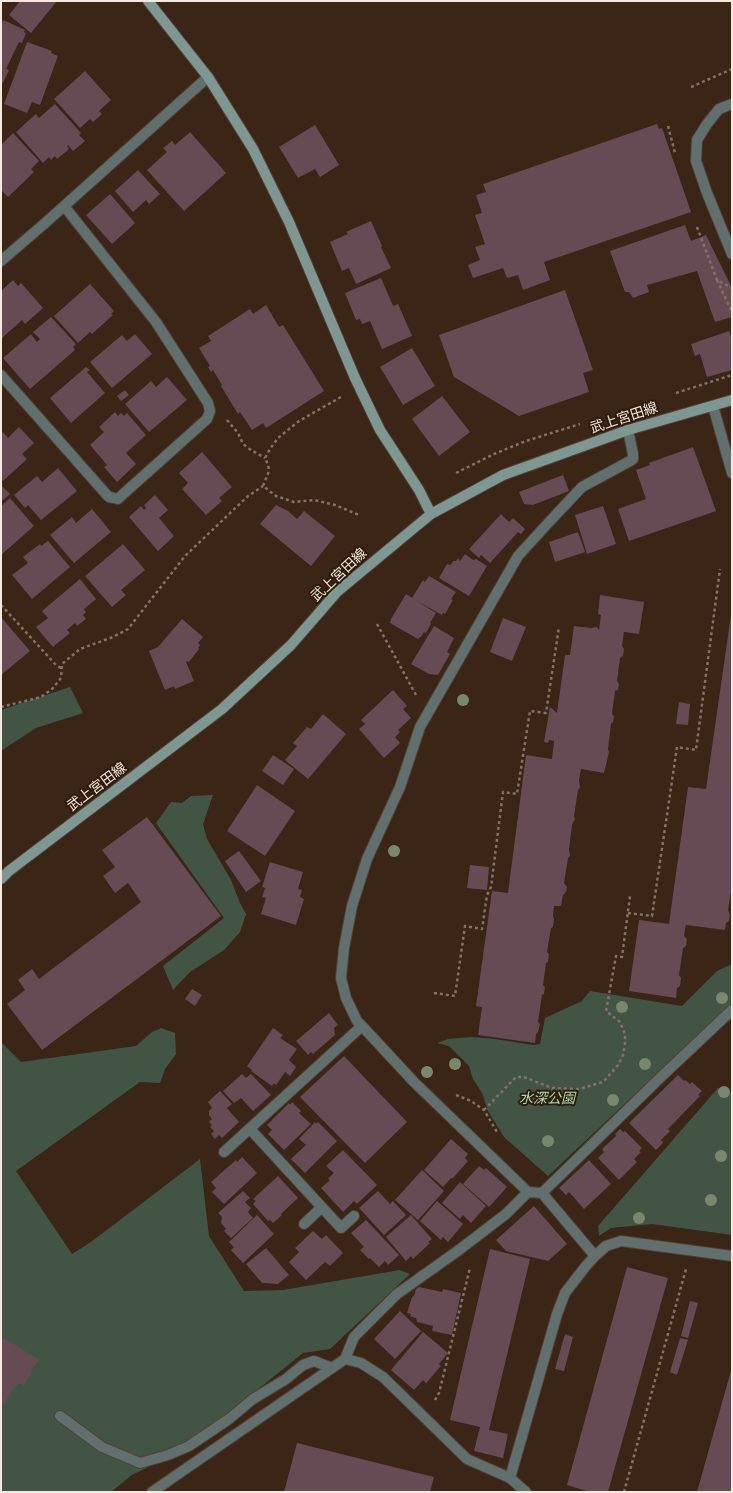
<!DOCTYPE html>
<html>
<head>
<meta charset="utf-8">
<style>
	body { margin:0 }
	#map { position:relative; width:733px; height:1493px; overflow:hidden; background:#3a2517; font-family:"Crimson Pro",serif }
	canvas { display:block }
	.frame { position:absolute; inset:0; border:2px solid #f5e8de; pointer-events:none }
</style>
</head>
<body>
<div id="map">
<canvas width="733" height="1493"></canvas>
<div class="frame"></div>
</div>
<script>
const ctx = document.querySelector('canvas').getContext('2d');
ctx.lineJoin = 'round';
function fillPath(path, color) {
  ctx.fillStyle = color;
  ctx.fill(path, 'evenodd');
}
function shape(rows) {
  const path = new Path2D();
  for (const r of rows) {
    path.moveTo(r[0], r[1]);
    for (let i = 2; i < r.length; i += 2) path.lineTo(r[i], r[i + 1]);
  }
  return path;
}
function strokePath(path, color, width, dash) {
  ctx.strokeStyle = color;
  ctx.lineWidth = width;
  ctx.lineCap = dash ? 'butt' : 'round';
  ctx.setLineDash(dash || []);
  ctx.stroke(path);
}
function drawText(font, color, halo, rows, align = 'center') {
  ctx.font = font + ' "Crimson Pro","Noto Sans JP",serif';
  ctx.lineWidth = 4;
  ctx.setLineDash([]);
  ctx.textBaseline = 'middle';
  ctx.strokeStyle = halo;
  ctx.fillStyle = color;
  for (const [text, x, y, turn = 0] of rows) {
    ctx.save();
    ctx.translate(x, y);
    ctx.rotate((+turn || 0) * Math.PI / 180);
    ctx.textAlign = isNaN(turn) ? turn : align;
    if (halo) ctx.strokeText(text, 0, 0);
    ctx.fillText(text, 0, 0);
    ctx.restore();
  }
}
fillPath(shape([
	[70,687,83,713,36,728,1,751,1,710],
	[213,795,203,824,207,839,231,880,240,903,246,914,240,932,224,950,190,972,173,990,163,966,224,918,156,823,171,802,182,803,191,796],
	[732,964,732,1003,548,1176,504,1137,488,1111,482,1093,473,1079,469,1066,449,1046,437,1043,448,1039,472,1037,495,1039,533,1045,540,1044,545,1018,582,1001,590,991,682,1006,717,971],
	[161,1028,175,1033,176,1054,165,1069,160,1083,140,1082,16,1171,72,1254,91,1242,200,1159,209,1236,244,1291,283,1290,400,1270,410,1274,330,1349,303,1353,181,1451,132,1475,111,1492,1,1492,1,1042,21,1062,136,1046,152,1032],
	[718,1088,730,1092,732,1091,732,1235,652,1224,611,1228,599,1236,598,1226]
]), '#425545');
fillPath(shape([
	[20,1,57,1,31,33,9,15],
	[3,20,25,30,24,32,26,33,22,43,19,42,6,69,9,70,3,83,1,82,1,25],
	[27,42,52,51,51,53,58,56,40,105,32,102,27,113,4,104],
	[85,71,111,100,99,111,102,114,93,122,90,119,80,128,54,99],
	[55,104,81,133,79,135,85,141,73,151,68,145,67,146,69,149,57,159,55,156,51,160,49,157,43,163,16,132,36,114,39,118],
	[657,124,659,129,662,128,691,212,544,262,550,280,523,290,518,275,507,278,503,268,473,278,468,265,480,260,475,247,485,244,475,215,482,213,476,195,486,192,483,184],
	[315,125,339,165,320,177,315,169,298,178,279,147],
	[190,132,226,173,184,211,147,170,167,152,163,148,172,141,175,145],
	[13,133,39,161,31,169,34,172,8,197,1,190,1,145],
	[138,170,160,194,149,204,146,200,133,212,115,191],
	[110,194,135,223,112,244,86,215],
	[371,221,382,246,381,247,391,268,356,284,349,268,342,271,330,242,348,234,346,232],
	[685,225,691,241,706,235,732,288,732,317,715,322,697,271,647,285,649,292,633,298,629,292,625,292,610,251],
	[381,278,393,306,398,304,412,336,382,349,370,321,362,324,360,319,356,320,345,293],
	[13,280,18,286,21,283,43,308,25,324,22,320,1,339,1,291],
	[90,284,114,311,111,314,113,315,92,334,90,332,78,343,54,316],
	[565,290,593,370,583,373,589,392,519,416,454,377,439,335],
	[266,305,279,327,283,325,324,391,266,428,263,423,252,430,240,412,238,414,221,386,222,385,213,370,211,372,208,367,210,366,199,348,211,341,208,336,250,309,253,314],
	[51,317,76,344,73,347,75,350,30,389,3,358,31,334,37,342,40,339,33,332],
	[729,331,732,340,732,370,707,377,700,354,695,356,691,344],
	[135,334,152,354,112,388,90,362,122,335,127,341],
	[412,348,435,386,403,405,380,367],
	[86,367,90,370,87,372,105,393,71,423,50,398],
	[167,377,187,400,149,432,125,404,151,381,156,387],
	[125,390,129,395,121,401,117,396],
	[442,396,470,432,439,456,412,419],
	[115,412,118,416,121,413,124,416,127,413,146,435,126,453,136,464,117,482,104,467,107,465,90,445,104,432,99,427],
	[19,427,34,443,22,454,27,459,3,481,1,479,1,434,3,432,8,438],
	[693,447,716,511,629,541,618,509,646,499,636,470,650,465,649,463],
	[202,452,232,487,219,498,222,501,206,515,182,489,188,483,179,473],
	[58,468,77,491,41,520,28,505,25,508,14,495,37,476,42,482],
	[563,475,569,491,533,505,524,504,519,492],
	[1,485,10,494,1,502],
	[155,495,168,510,159,518,174,536,158,551,129,517,141,506,144,510,146,508,144,505],
	[10,498,34,526,1,555,1,506],
	[276,505,288,511,297,519,304,511,335,536,311,566,260,524],
	[603,506,616,544,587,554,575,515],
	[92,509,111,532,74,563,50,535,72,517,76,523],
	[501,514,509,522,513,518,525,529,521,534,518,532,490,563,481,555,479,558,469,549],
	[578,532,585,552,555,562,549,542],
	[48,541,70,567,32,599,12,575,28,563,23,557,40,544,41,546],
	[123,544,145,570,121,590,126,595,112,607,85,576],
	[465,554,473,560,476,559,487,566,469,596,439,578,447,564,451,565,453,561,456,561,458,558,460,561],
	[429,576,456,592,451,599,453,600,445,614,443,613,442,615,412,598,423,580,425,582],
	[80,579,96,599,84,609,86,612,83,615,86,619,77,626,75,623,67,630,70,633,53,647,36,627,48,618,42,611],
	[406,594,436,613,430,623,431,624,426,633,424,632,421,637,420,637,418,639,390,623,391,619],
	[600,595,644,602,639,634,624,632,622,646,624,649,623,656,620,658,617,681,619,684,618,690,615,691,612,714,614,716,613,722,611,724,608,749,609,752,604,773,581,769,579,780,580,788,578,790,574,816,575,819,572,825,569,849,570,856,568,858,564,883,567,887,566,892,563,895,561,906,554,906,553,916,554,919,553,927,551,928,547,952,549,954,548,962,546,963,543,985,545,987,544,994,542,995,538,1022,540,1024,538,1032,536,1034,535,1043,478,1035,482,1007,476,1006,492,891,508,893,526,755,552,759,554,741,549,740,548,743,544,742,550,707,557,713,565,655,570,655,574,626,591,628,597,627,599,630,601,615,598,614],
	[731,615,732,885,728,910,730,915,729,921,726,923,725,930,686,925,684,936,687,939,686,946,683,948,679,975,681,978,680,986,677,988,676,998,629,991,639,920,669,924,688,787,706,789],
	[1,617,30,651,1,675],
	[503,618,526,627,512,661,490,652],
	[182,619,203,637,198,643,200,645,198,648,199,649,189,662,187,661,186,662,194,681,175,689,174,686,165,690,149,651,158,647],
	[434,626,454,638,447,652,450,654,438,675,429,674,411,664],
	[393,690,407,706,403,709,411,718,398,730,400,732,395,737,400,743,384,758,359,729,365,724,361,720],
	[679,702,690,704,688,725,676,724],
	[323,714,346,734,308,779,285,760,297,746,293,743,307,727,311,729],
	[273,755,294,769,283,785,262,771],
	[257,785,295,811,265,856,227,831],
	[147,817,221,916,42,1050,7,1004,25,990,18,980,32,969,39,979,141,902,128,883,115,893,103,876,115,867,102,850],
	[239,851,261,881,246,892,225,861],
	[270,862,303,872,298,889,302,890,300,897,304,899,296,925,261,914,266,898,262,897,265,888,262,887],
	[470,865,489,867,487,890,467,888],
	[192,989,202,995,195,1006,185,999],
	[329,1013,338,1025,334,1028,335,1035,313,1054,311,1052,308,1055,296,1041],
	[273,1028,283,1035,280,1038,297,1049,289,1060,296,1067,290,1076,285,1072,276,1085,274,1083,272,1086,251,1071,252,1070,247,1066],
	[344,1056,407,1122,365,1163,300,1097],
	[242,1074,246,1078,251,1074,271,1095,253,1111,241,1098,234,1103,223,1091],
	[678,1075,684,1081,685,1080,690,1084,692,1082,702,1091,698,1095,700,1096,668,1129,670,1131,661,1140,663,1143,656,1150,629,1123],
	[220,1091,232,1104,227,1108,239,1122,222,1138,219,1135,215,1139,211,1134,214,1131,210,1127,212,1125,209,1122,212,1119,209,1115,209,1111,212,1108,208,1102],
	[292,1102,301,1111,299,1113,311,1124,284,1150,268,1134,272,1130,267,1125,289,1103,290,1105],
	[315,1122,316,1124,318,1122,337,1141,305,1173,291,1159,306,1145,299,1139],
	[620,1129,623,1132,625,1131,642,1148,639,1151,641,1152,634,1159,637,1162,619,1180,598,1158,604,1152,602,1149,616,1136,615,1134],
	[451,1139,468,1154,465,1158,468,1161,453,1178,451,1178,443,1187,424,1170],
	[343,1150,377,1185,357,1204,354,1201,343,1212,321,1188,330,1180,328,1179,334,1173,326,1166],
	[242,1157,257,1173,224,1204,212,1192,216,1188,211,1182,236,1160,237,1162],
	[589,1160,611,1184,584,1209,569,1192,566,1195,559,1188],
	[479,1166,484,1170,486,1168,507,1187,489,1207,463,1184],
	[422,1170,444,1191,418,1220,395,1200],
	[278,1176,298,1198,281,1214,282,1215,273,1223,270,1220,268,1221,253,1204,256,1201,253,1199],
	[460,1182,486,1206,471,1223,463,1215,460,1219,442,1203],
	[243,1191,250,1198,245,1202,251,1208,248,1212,253,1218,231,1238,224,1231,226,1229,221,1223,222,1217,218,1213],
	[378,1191,390,1204,393,1201,406,1215,384,1235,359,1208],
	[437,1201,463,1224,448,1242,443,1237,441,1240,420,1221],
	[534,1206,567,1244,548,1261,506,1251,496,1240],
	[257,1215,274,1234,243,1263,231,1250,234,1247,229,1242],
	[411,1215,432,1239,428,1242,430,1243,413,1259,411,1256,406,1261,386,1237],
	[366,1220,399,1255,388,1265,385,1261,379,1267,370,1258,369,1259,360,1250,364,1247,351,1233],
	[313,1231,322,1239,326,1235,343,1253,330,1266,325,1262,306,1280,289,1262,299,1252,295,1248],
	[266,1248,289,1275,278,1284,262,1283,246,1264],
	[490,1249,530,1259,489,1430,508,1434,503,1458,474,1451,480,1427,450,1420],
	[627,1267,668,1278,608,1492,590,1492,567,1485],
	[419,1287,442,1292,443,1289,461,1293,452,1335,432,1331,433,1326,417,1322,416,1318,410,1316,411,1314,407,1313,412,1297,414,1296,416,1289],
	[690,1301,698,1303,688,1338,681,1336],
	[400,1311,421,1331,395,1359,374,1339],
	[423,1332,448,1353,439,1364,441,1366,426,1383,423,1380,414,1390,391,1370],
	[565,1334,573,1337,564,1371,555,1369],
	[4,1338,39,1360,31,1370,32,1372,24,1385,18,1383,3,1405,1,1403,1,1343],
	[680,1338,688,1340,677,1375,670,1372],
	[732,1367,732,1492,697,1492],
	[297,1443,434,1477,430,1492,284,1492]
]), '#664b55');
const lane = shape([
	[732,104,719,109,707,124,697,140,696,161,707,193,732,254],
	[60,1416,102,1447,140,1463,168,1455,189,1446,229,1419,253,1399,286,1379,303,1365,314,1361,332,1368]
]);
const street = shape([
	[1,261,44,224,208,77],
	[1,375,106,494,109,497,114,498,118,499,121,496,207,419,210,411,208,403,156,322,64,206],
	[713,406,732,473],
	[250,1129,341,1228,354,1216],
	[224,1152,362,1026],
	[542,1193,661,1077,732,1010],
	[304,1224,322,1207],
	[595,1256,542,1193,528,1192,414,1082,362,1026,357,1021,346,998,341,978,344,948,352,906,367,859,400,787,420,727,518,556,550,521,582,487,630,461,633,459,633,454,628,430],
	[345,1359,354,1337,397,1294,459,1250,506,1214,528,1192],
	[510,1478,557,1314,565,1293,585,1267,595,1256,606,1246,621,1241,732,1256],
	[152,1492,345,1359,361,1363,383,1377,467,1459,510,1478,526,1492]
]);
const secondary = shape([
	[148,1,208,77,253,149,289,222,355,378,380,430,419,490,431,514],
	[1,879,9,871,222,709,291,645,337,592,431,514,503,475,628,430,732,400]
]);
strokePath(lane, '#544033', 12);
strokePath(street, '#544033', 12);
strokePath(secondary, '#544033', 12);
strokePath(shape([
	[691,87,732,69],
	[668,126,675,153],
	[697,227,717,280,732,288],
	[717,280,732,312],
	[676,393,732,375],
	[341,397,299,421,278,438,270,449,265,458,268,465,269,471,263,486,276,496,294,502,314,500,335,505,359,515],
	[227,420,238,433,243,444,251,450,265,458],
	[456,473,494,454,526,441,580,424],
	[1,605,56,665,61,668],
	[377,624,416,695],
	[1,707,41,697,52,689,61,678,62,664,80,649,113,637,128,629,185,556,248,496,263,486],
	[628,913,652,916,677,747,696,750,720,569],
	[434,993,455,996,465,926,482,929,487,895,491,887,503,792,517,794,530,711,546,713,559,627],
	[456,1095,471,1101,484,1110,497,1132],
	[484,1110,516,1077,524,1077,552,1088,579,1089,603,1082,618,1065,623,1055,625,1044,625,1034,620,1022,606,1011,616,956,622,957,630,896],
	[435,1400,439,1393,470,1268],
	[624,1492,686,1269]
]), '#847265', 2.5, [3, 3]);
strokePath(lane, '#61706e', 10);
strokePath(street, '#61706e', 10);
strokePath(secondary, '#7f9793', 10);
ctx.fillStyle = '#79886d';
for (const [x, y] of [
	[463,700],
	[394,851],
	[722,998],
	[622,1007],
	[455,1064],
	[645,1064],
	[427,1072],
	[724,1092],
	[613,1100],
	[548,1141],
	[721,1156],
	[711,1200],
	[639,1218]
]) {
  ctx.beginPath();
  ctx.arc(x, y, 6, 0, 2 * Math.PI);
  ctx.fill();
}
drawText('14px', '#f5e8de', '#2f1c0d', [
	["武上宮田線",624,418,-18],
	["武上宮田線",339,575,-43],
	["武上宮田線",97,787,-37]
]);
drawText('italic 14px', '#acd9b3', '#2f1c0d', [
	["水深公園",547,1099]
]);
</script>
</body>
</html>
